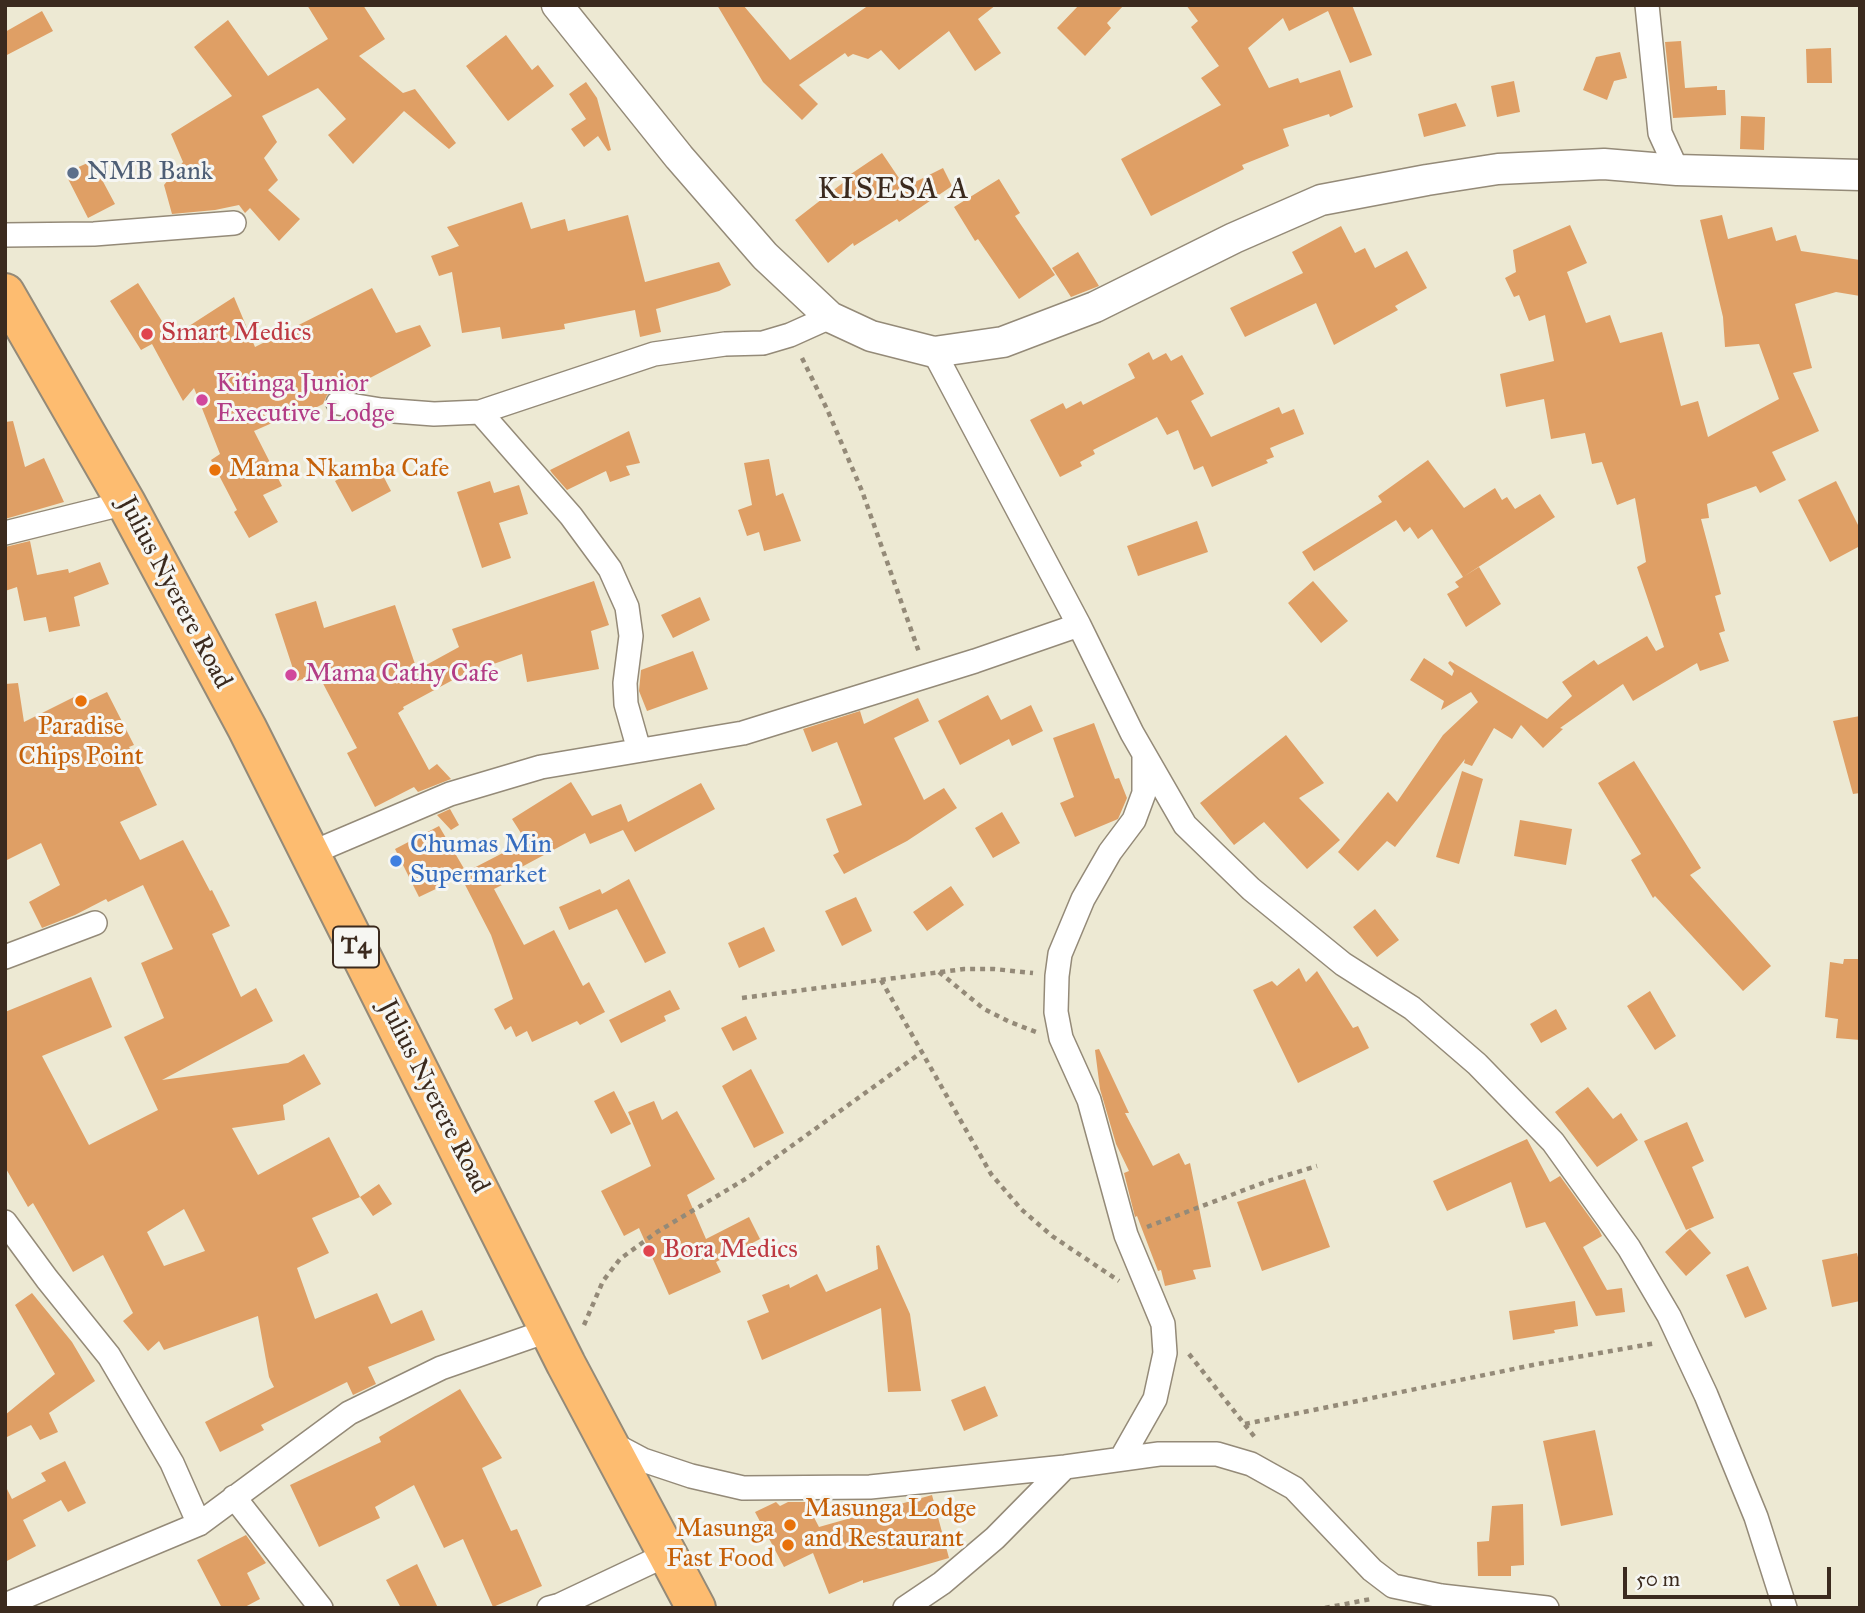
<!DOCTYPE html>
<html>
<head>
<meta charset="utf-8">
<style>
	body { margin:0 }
	#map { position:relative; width:1865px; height:1613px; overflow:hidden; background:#ede9d3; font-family:"IM FELL Great Primer",serif }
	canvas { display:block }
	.frame { position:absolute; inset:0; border:7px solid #3b2a1e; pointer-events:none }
	.scale { position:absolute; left:1623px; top:1567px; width:208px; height:32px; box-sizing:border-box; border:4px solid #3b2a1e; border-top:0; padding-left:9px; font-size:21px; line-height:24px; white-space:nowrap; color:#3b2a1e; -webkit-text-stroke:5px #f6f6f2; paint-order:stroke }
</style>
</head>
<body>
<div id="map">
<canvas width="1865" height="1613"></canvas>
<div class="frame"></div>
<div class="scale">50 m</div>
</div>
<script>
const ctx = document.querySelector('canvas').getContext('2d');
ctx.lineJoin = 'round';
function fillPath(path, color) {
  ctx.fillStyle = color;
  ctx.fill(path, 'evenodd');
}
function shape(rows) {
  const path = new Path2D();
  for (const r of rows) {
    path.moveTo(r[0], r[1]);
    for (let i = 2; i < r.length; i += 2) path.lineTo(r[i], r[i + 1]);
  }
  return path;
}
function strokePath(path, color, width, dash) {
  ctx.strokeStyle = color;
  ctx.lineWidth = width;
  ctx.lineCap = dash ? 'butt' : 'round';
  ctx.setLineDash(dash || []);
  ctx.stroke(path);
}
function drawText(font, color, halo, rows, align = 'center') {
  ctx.font = font + ' "IM FELL Great Primer",serif';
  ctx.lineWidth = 6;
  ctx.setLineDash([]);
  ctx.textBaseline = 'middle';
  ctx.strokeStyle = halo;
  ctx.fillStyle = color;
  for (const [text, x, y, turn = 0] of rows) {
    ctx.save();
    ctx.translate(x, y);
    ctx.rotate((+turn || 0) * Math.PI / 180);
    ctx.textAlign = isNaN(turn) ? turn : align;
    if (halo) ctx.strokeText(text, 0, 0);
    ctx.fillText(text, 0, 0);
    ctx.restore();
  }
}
fillPath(shape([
	[307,5,363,5,385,39,359,56,403,93,415,89,456,143,449,149,404,111,353,164,328,135,346,119,318,88,262,116,277,142,264,158,278,180,268,190,300,219,279,241,250,208,245,213,239,205,215,210,172,214,164,185,183,162,171,134,232,96,194,47,228,20,268,76,328,39],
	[717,5,743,5,790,60,869,5,996,5,978,19,1001,53,975,71,949,31,899,70,881,50,868,59,853,54,848,57,845,53,799,85,818,104,802,120,763,82],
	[1079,5,1124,5,1107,23,1111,28,1085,56,1057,28],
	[1186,5,1352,5,1372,55,1350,63,1328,11,1289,31,1283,18,1248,48,1269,88,1298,78,1300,83,1340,70,1353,107,1330,117,1329,114,1283,129,1289,146,1242,165,1244,169,1151,216,1121,159,1221,105,1201,78,1219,66,1191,27,1198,21],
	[42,11,53,31,5,56,5,32],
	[506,35,532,70,538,65,554,86,508,121,466,66],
	[1681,41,1685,88,1717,86,1717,90,1725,90,1726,115,1673,118,1665,42],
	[1831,48,1832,83,1807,83,1806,49],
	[1620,52,1627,78,1614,81,1607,100,1583,90,1596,57],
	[1514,81,1520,112,1497,117,1491,86],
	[586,82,597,98,611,150,608,151,598,136,584,147,571,129,586,119,569,94],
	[1456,103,1466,126,1424,137,1418,114],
	[1741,116,1765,117,1764,150,1740,149],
	[882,153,905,187,943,168,952,186,899,222,897,219,854,246,853,243,828,263,795,220,844,182,842,180],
	[92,161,115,204,88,218,65,173],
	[999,179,1020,213,1015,216,1055,275,1019,299,978,239,975,241,954,207],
	[522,202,531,229,565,219,568,231,628,215,645,282,719,262,731,285,719,291,656,309,661,332,640,337,635,310,564,324,565,329,502,339,500,327,462,333,452,272,439,276,431,256,459,246,447,227],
	[1722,215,1728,239,1772,227,1776,241,1796,235,1801,251,1860,260,1860,296,1836,292,1795,304,1812,368,1793,373,1819,431,1772,452,1786,480,1760,493,1756,486,1707,504,1709,518,1701,519,1721,594,1715,596,1725,631,1719,633,1729,661,1700,671,1697,663,1633,701,1623,684,1560,728,1563,729,1543,748,1521,725,1512,739,1494,728,1472,766,1464,763,1465,759,1395,847,1387,841,1358,871,1338,852,1388,792,1397,802,1443,735,1478,702,1471,692,1441,710,1444,701,1410,680,1424,658,1452,676,1454,671,1448,663,1450,661,1547,719,1572,696,1562,682,1594,660,1598,665,1647,636,1656,651,1664,647,1637,567,1646,562,1635,498,1617,505,1602,462,1592,464,1585,433,1551,439,1544,399,1506,407,1500,374,1554,361,1545,315,1529,321,1519,295,1514,297,1505,278,1516,272,1513,250,1570,225,1587,263,1567,272,1586,323,1610,315,1620,343,1662,332,1681,406,1698,401,1708,437,1779,399,1759,344,1725,347,1723,317,1700,220],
	[1341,226,1355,253,1365,248,1375,268,1407,251,1427,288,1395,306,1398,310,1334,345,1316,303,1245,337,1230,308,1303,273,1292,252],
	[1078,252,1099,286,1071,297,1052,268],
	[138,283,172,337,234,297,255,347,372,288,396,333,420,325,431,346,347,390,332,390,327,395,323,404,299,416,297,412,254,431,282,486,263,495,278,522,249,538,234,512,237,510,211,460,220,454,194,388,183,401,152,344,141,350,110,301],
	[1149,352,1153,360,1166,353,1171,361,1182,355,1204,394,1191,401,1211,437,1279,407,1282,414,1294,409,1304,434,1270,448,1274,457,1266,460,1268,463,1212,487,1203,466,1194,470,1178,430,1167,435,1157,417,1093,450,1095,454,1080,462,1082,466,1060,477,1030,420,1063,403,1066,409,1081,401,1083,405,1135,378,1128,364],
	[13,421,25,467,44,458,64,502,5,519,5,422],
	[629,431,640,463,626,466,630,475,610,482,606,471,567,490,552,473,550,470],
	[769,459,776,496,783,493,801,541,764,551,759,532,747,536,738,510,752,505,744,463],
	[375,460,391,491,352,512,335,481],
	[1428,460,1464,508,1495,488,1502,500,1507,497,1515,509,1540,494,1555,517,1463,577,1432,529,1418,539,1410,527,1404,532,1396,520,1314,571,1302,552,1382,502,1378,496],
	[490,481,494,493,519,485,528,514,499,523,511,558,482,568,457,492],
	[1836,481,1860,529,1860,546,1830,562,1798,500],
	[1197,521,1208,552,1138,576,1127,546],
	[30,541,37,575,68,569,69,573,100,562,109,584,74,597,80,626,49,632,46,617,24,621,17,587,5,591,5,547],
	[1479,567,1501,604,1466,627,1447,594,1459,587,1455,582],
	[594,581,609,625,591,631,599,669,527,682,522,654,462,675,403,707,404,709,398,713,429,770,437,764,451,779,418,792,414,787,375,807,347,753,357,748,318,674,297,681,275,614,316,601,324,628,395,605,417,670,459,647,452,629],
	[1313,581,1348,621,1321,643,1288,603],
	[700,597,710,620,673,638,661,615],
	[693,651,708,689,647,711,639,691,641,670],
	[18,683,24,722,78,695,82,704,107,692,134,745,129,747,157,805,120,822,140,860,183,840,210,891,212,890,230,926,212,934,241,997,256,988,273,1021,162,1080,288,1063,304,1054,321,1084,283,1105,285,1120,232,1128,258,1175,329,1137,360,1197,379,1184,392,1204,373,1216,360,1197,312,1218,329,1253,297,1268,315,1319,377,1293,391,1324,422,1310,435,1340,368,1367,376,1384,353,1395,347,1382,261,1425,264,1430,220,1452,205,1422,274,1387,269,1377,258,1316,164,1350,159,1341,148,1351,123,1321,133,1313,103,1255,73,1272,33,1203,28,1207,5,1167,5,1012,91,977,112,1027,42,1056,89,1145,158,1110,124,1037,164,1018,141,963,173,949,143,885,108,902,106,899,75,915,42,928,29,902,60,885,41,843,5,861,5,684],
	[184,1209,205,1251,164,1266,147,1232],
	[988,695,1001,720,1031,705,1043,731,1012,746,1009,739,960,765,938,721],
	[918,698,929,721,894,738,924,800,944,788,957,808,907,841,844,874,833,855,839,852,826,819,862,805,837,742,812,752,803,729,860,711,864,724],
	[1860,716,1860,793,1853,794,1833,721],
	[1094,723,1115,779,1119,778,1127,798,1118,819,1075,837,1060,803,1074,797,1053,738],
	[1286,735,1324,783,1299,798,1340,840,1307,869,1264,822,1234,845,1200,803],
	[1634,761,1701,868,1690,875,1771,966,1743,991,1655,896,1653,898,1631,860,1641,854,1598,783],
	[1462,771,1483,779,1459,864,1436,857],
	[571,782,592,816,621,804,628,822,701,783,715,809,635,852,623,830,590,844,585,833,501,878,504,884,494,889,524,945,554,930,583,986,589,982,605,1012,580,1025,577,1021,532,1042,527,1031,516,1037,511,1026,505,1030,494,1009,513,999,491,935,461,877,419,897,395,849,439,826,466,872,526,841,512,819],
	[450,809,459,825,451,830,437,815],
	[1002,812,1020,843,993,858,975,828],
	[1520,820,1572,829,1566,865,1514,856],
	[629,879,666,953,645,963,617,909,569,930,559,907,600,889,602,894],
	[951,886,964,905,927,931,913,912],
	[856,897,872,931,842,946,825,911],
	[1375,909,1399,940,1377,957,1353,927],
	[764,927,775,951,739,968,728,943],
	[1844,959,1860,959,1860,1040,1836,1038,1838,1019,1825,1017,1830,962,1843,964],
	[1299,968,1306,982,1317,971,1353,1028,1358,1026,1369,1048,1298,1083,1253,990,1272,981,1277,986],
	[670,990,680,1009,664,1016,666,1021,621,1043,609,1020],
	[1650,991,1676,1036,1655,1050,1627,1006],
	[1556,1009,1567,1029,1541,1043,1530,1024],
	[746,1016,757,1039,733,1051,721,1028],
	[1099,1049,1129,1113,1125,1113,1153,1166,1179,1153,1185,1165,1190,1163,1211,1267,1193,1270,1196,1279,1165,1286,1161,1270,1158,1271,1137,1216,1135,1217,1124,1173,1129,1171,1116,1144,1100,1089,1095,1050],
	[751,1069,784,1133,754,1148,722,1086],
	[1588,1087,1613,1119,1621,1113,1638,1140,1597,1167,1555,1112],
	[614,1091,631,1124,611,1134,594,1101],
	[654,1101,662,1120,677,1111,715,1179,687,1195,706,1239,749,1217,760,1239,716,1262,721,1272,669,1295,639,1228,624,1236,601,1191,651,1166,628,1112],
	[1687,1122,1704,1161,1692,1167,1714,1218,1686,1230,1644,1141],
	[1527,1139,1550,1182,1560,1176,1599,1230,1602,1236,1583,1247,1607,1290,1622,1288,1625,1312,1596,1316,1545,1222,1526,1228,1511,1182,1447,1211,1433,1181],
	[1305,1179,1330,1247,1262,1271,1237,1202],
	[1690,1229,1711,1253,1686,1276,1665,1252],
	[879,1245,910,1314,921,1391,888,1392,881,1308,762,1360,747,1321,769,1312,762,1295,789,1284,790,1288,817,1274,826,1292,878,1269,876,1246],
	[1857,1253,1860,1266,1860,1301,1832,1307,1822,1260],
	[1748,1266,1767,1309,1745,1318,1726,1275],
	[32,1293,72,1342,95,1381,49,1413,58,1432,40,1440,31,1425,5,1438,5,1415,55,1374,15,1305],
	[1575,1301,1578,1326,1554,1330,1555,1333,1513,1340,1509,1311],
	[985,1386,998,1416,964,1431,951,1400],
	[460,1389,502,1458,482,1468,511,1531,517,1529,542,1586,493,1607,463,1539,444,1548,414,1485,375,1507,380,1518,319,1547,290,1485,381,1442,379,1437],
	[1595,1430,1613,1515,1561,1526,1543,1441],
	[65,1461,86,1503,68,1512,61,1500,23,1520,36,1546,5,1562,5,1485,12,1499,46,1481,41,1473],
	[932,1495,949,1558,863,1583,863,1580,829,1594,813,1553,784,1567,755,1512,776,1502,780,1506,788,1502,806,1502,819,1527],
	[1523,1504,1524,1565,1511,1566,1511,1576,1478,1576,1477,1542,1489,1541,1492,1506],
	[246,1535,266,1563,247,1573,260,1599,243,1608,222,1608,197,1560],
	[417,1564,438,1608,401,1608,386,1580]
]), '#df9f65');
const minor = shape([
	[1647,5,1660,133,1677,170],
	[5,235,94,234,234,223],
	[934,352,1079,625,1132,733,1185,825,1251,889,1343,964,1412,1008,1477,1064,1553,1142,1629,1248,1669,1316,1706,1395,1756,1517,1785,1608],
	[338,403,381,410,434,414,480,412,654,354,725,344,763,343,790,335,830,317],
	[480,412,571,516,610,569,627,607,631,636,625,683,626,704,639,750],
	[5,533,126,503],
	[309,854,450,794,541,767,743,733,975,661,1079,625],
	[5,957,95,923],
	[5,1222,47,1279,109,1356,172,1463,199,1524],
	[609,1442,643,1460,691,1476,743,1488,870,1487,1065,1467,1159,1454,1217,1454,1251,1464,1294,1488,1372,1570,1393,1586,1441,1596,1547,1608],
	[1121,1459,1155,1399,1165,1353,1163,1324,1126,1235,1089,1100,1061,1038,1056,1012,1057,976,1060,954,1083,899,1110,852,1134,820,1144,793,1144,758],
	[234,1497,321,1608],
	[5,1605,199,1524,349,1413,441,1368,550,1330],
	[549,1608,560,1605,668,1554],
	[905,1608,942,1583,995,1538,1065,1467]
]);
const tertiary = shape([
	[557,5,679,157,765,256,830,317,871,336,934,352,1003,342,1095,307,1234,238,1321,200,1427,180,1498,169,1604,164,1677,170,1860,175]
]);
const trunk = shape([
	[5,293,126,503,247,728,566,1364,696,1608]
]);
strokePath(minor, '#948a78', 26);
strokePath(tertiary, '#948a78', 33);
strokePath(trunk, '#948a78', 42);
strokePath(shape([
	[802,358,827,409,862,491,920,655],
	[939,972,984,1009,1010,1022,1036,1032],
	[881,980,991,1174,1021,1209,1052,1236,1119,1281],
	[742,998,964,969,994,969,1033,973],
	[1147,1227,1268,1181,1317,1166],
	[584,1325,603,1281,620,1259,657,1232,747,1178,922,1052],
	[1189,1354,1257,1440],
	[1245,1424,1538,1364,1656,1343],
	[1325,1608,1371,1599]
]), '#948a78', 4.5, [5, 5]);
strokePath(minor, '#fff', 23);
strokePath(tertiary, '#fff', 30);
strokePath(trunk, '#fdbc70', 38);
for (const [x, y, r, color] of [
	[73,173,7,"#5c6f8a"],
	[147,334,7,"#e0444e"],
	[202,400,7,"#d1479c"],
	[215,470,7,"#e8710a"],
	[291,675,7,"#d1479c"],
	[81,701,7,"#e8710a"],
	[396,861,7,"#3f7fe0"],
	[649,1251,7,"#e0444e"],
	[790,1525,7,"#e8710a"],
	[788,1545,7,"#e8710a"]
]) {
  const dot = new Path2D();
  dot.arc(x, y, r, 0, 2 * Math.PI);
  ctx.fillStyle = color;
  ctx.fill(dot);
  strokePath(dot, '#f6f6f2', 2.5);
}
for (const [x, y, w] of [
	[356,947,46]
]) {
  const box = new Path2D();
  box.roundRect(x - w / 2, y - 20.5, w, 41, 5);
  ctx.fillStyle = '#f6f6f2';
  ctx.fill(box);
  strokePath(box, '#3b2a1e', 2);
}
drawText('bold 24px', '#3b2a1e', null, [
	["T4",356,947]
]);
drawText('26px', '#4e5e75', '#f6f6f2', [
	["NMB Bank",87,173]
], 'left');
drawText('26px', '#be3a42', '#f6f6f2', [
	["Smart Medics",161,334],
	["Bora Medics",663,1251]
], 'left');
drawText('26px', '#b23c85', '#f6f6f2', [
	["Kitinga Junior",216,385],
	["Executive Lodge",216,415],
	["Mama Cathy Cafe",305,675]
], 'left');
drawText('26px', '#c56008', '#f6f6f2', [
	["Mama Nkamba Cafe",229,470],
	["Paradise",81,728,"center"],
	["Chips Point",81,758,"center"],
	["Masunga Lodge",804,1510],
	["and Restaurant",804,1540],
	["Masunga",774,1530,"right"],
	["Fast Food",774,1560,"right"]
], 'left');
drawText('26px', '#3b2a1e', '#f6f6f2', [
	["Julius Nyerere Road",174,593,62],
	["Julius Nyerere Road",433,1097,63]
]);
drawText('26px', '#366cbe', '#f6f6f2', [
	["Chumas Min",410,846],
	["Supermarket",410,876]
], 'left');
ctx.letterSpacing = '2px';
drawText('30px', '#3b2a1e', '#f6f6f2', [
	["KISESA A",894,191]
]);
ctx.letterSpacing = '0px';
</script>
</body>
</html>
